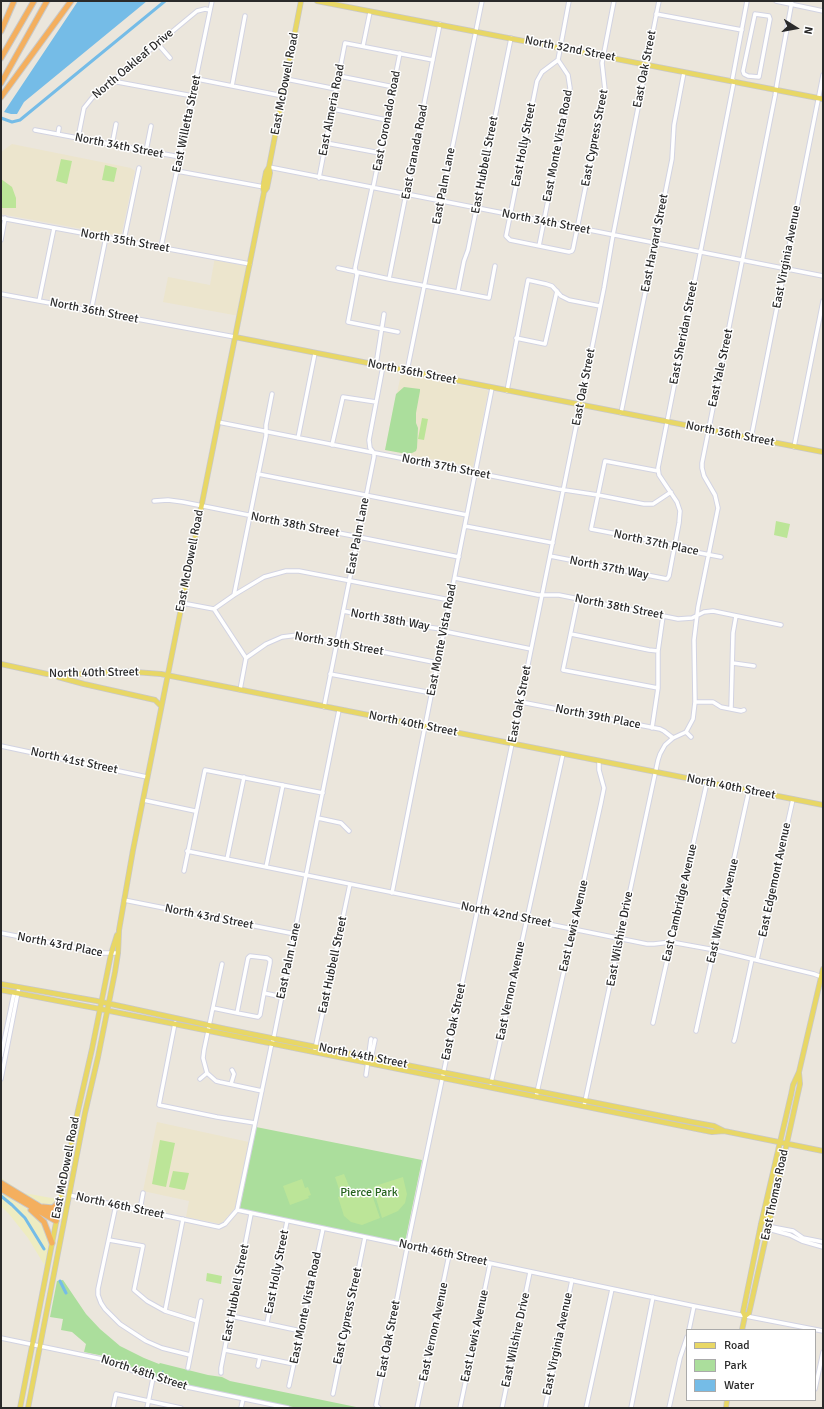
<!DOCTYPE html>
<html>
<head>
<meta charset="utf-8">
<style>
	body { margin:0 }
	#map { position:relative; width:824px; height:1409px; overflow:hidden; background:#ebe6dc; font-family:Signika,sans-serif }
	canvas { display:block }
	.frame { position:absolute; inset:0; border:2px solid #2a2a2a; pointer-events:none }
	.legend { position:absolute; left:686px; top:1329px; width:130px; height:72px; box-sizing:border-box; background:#fff; border:1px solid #aaa; margin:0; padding:5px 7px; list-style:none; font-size:12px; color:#2a2a2a }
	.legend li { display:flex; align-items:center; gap:8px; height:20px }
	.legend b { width:20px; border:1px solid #aaa }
	.north { position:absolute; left:776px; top:8px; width:40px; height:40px; -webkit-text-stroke:3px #fff; paint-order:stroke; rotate:101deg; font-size:11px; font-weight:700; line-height:16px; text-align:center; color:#2a2a2a }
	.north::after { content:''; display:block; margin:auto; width:14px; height:18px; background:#2a2a2a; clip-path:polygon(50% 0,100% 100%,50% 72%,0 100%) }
</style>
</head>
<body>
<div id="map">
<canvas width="824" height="1409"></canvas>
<div class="frame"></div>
<ul class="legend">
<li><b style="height:5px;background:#e8d765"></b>Road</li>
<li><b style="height:11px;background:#abde9c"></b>Park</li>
<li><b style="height:11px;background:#75bce7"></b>Water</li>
</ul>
<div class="north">N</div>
</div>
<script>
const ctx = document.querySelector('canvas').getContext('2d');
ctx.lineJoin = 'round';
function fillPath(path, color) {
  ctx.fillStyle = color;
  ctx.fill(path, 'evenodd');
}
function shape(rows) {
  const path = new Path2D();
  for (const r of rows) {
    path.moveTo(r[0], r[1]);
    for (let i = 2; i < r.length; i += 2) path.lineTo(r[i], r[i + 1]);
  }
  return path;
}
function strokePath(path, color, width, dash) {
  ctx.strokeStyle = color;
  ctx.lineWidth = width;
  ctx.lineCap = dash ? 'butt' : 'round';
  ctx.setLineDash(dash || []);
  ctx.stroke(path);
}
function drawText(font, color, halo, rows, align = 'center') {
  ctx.font = font + ' Signika,sans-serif';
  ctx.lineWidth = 3;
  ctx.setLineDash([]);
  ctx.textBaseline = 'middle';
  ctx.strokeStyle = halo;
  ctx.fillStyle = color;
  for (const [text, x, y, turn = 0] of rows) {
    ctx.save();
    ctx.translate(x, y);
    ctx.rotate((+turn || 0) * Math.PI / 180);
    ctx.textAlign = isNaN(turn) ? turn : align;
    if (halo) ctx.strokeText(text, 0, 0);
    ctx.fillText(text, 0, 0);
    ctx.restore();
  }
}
fillPath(shape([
	[12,144,131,168,135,171,121,236,1,214,1,152],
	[215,257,250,264,239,316,163,302,168,277,210,285],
	[401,374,487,390,488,392,473,467,385,450],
	[157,1122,249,1142,236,1207,221,1224,186,1217,189,1201,143,1191]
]), '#ece5cd');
fillPath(shape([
	[404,387,420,389,420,391,416,413,416,423,418,428,417,448,416,451,412,453,408,453,407,454,385,450,396,394],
	[256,1127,422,1160,405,1242,403,1243,241,1210,240,1207],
	[63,1280,86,1314,100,1329,120,1346,144,1358,159,1364,160,1363,208,1375,222,1377,230,1381,361,1408,298,1408,203,1389,169,1381,143,1372,109,1357,84,1352,86,1344,72,1332,61,1330,63,1319,50,1317,57,1281]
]), '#abde9c');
fillPath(shape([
	[1,1178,24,1193,57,1199,55,1204,46,1206,1,1180],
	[1,1192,35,1214,42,1223,48,1236,48,1250,45,1266,28,1238,9,1214,1,1206]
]), '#eeecc1');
fillPath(shape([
	[61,159,72,161,67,184,56,181],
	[105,165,117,168,114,182,102,180],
	[1,179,12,187,16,198,16,208,1,208],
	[422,418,428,419,424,440,418,439],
	[776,521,790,524,787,538,774,535],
	[160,1140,175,1143,166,1187,152,1184],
	[173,1171,189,1173,185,1189,184,1190,169,1187],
	[344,1174,349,1186,339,1189,335,1177],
	[403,1177,407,1194,405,1203,398,1211,382,1218,373,1188,375,1186],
	[302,1179,305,1188,308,1187,311,1195,308,1196,309,1198,290,1205,283,1186],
	[368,1188,370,1189,380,1218,362,1225,351,1222,344,1216,338,1197],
	[207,1273,222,1276,221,1284,206,1281]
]), '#bce598');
fillPath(shape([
	[78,1,147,1,24,102,17,114,11,114,4,112]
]), '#75bce7');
strokePath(shape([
	[160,1380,163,1371]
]), '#75bce7', 1);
strokePath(shape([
	[1,118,12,122,20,120,165,1],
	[1,1196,12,1205,25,1218,44,1249],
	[60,1281,66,1293]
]), '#75bce7', 3);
const minor = shape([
	[776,1,823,11],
	[656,14,742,30],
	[755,14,769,16,770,19,759,77,748,76,744,74,743,71,755,14],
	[158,44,170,58],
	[363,46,370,12],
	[558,60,542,72,537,81,506,236,510,240,569,252,572,251,573,249,605,90,602,63,614,1],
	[339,76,394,87],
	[197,79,283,96],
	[286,79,336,89],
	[112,81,193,96],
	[732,81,747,1],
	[232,86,245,16],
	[333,109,387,120],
	[35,130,180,157],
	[58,134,59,128],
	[78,138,84,108,92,98,197,11,205,9,210,10],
	[326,143,380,153],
	[112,145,116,124],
	[146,151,151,126],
	[269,167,823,276],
	[177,171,264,187],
	[319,178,345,43,433,60],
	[372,188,355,268,357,275,348,322,398,332],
	[373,188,400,53],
	[1,218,250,264],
	[1,240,5,218],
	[124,240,139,168],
	[539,246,570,88,568,75,558,60,569,1],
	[161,247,212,1],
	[338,268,389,279,489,298,495,266],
	[389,279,440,24],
	[458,291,464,261,468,250,511,38],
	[1,294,235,337],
	[39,301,54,228],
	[91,311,106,237],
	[516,338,545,344,557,291],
	[376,365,384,314],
	[407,371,482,1],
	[507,391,528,280,546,284,552,286,561,296,569,300,600,306],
	[621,413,672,159,674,125,684,72],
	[218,422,558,489,598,495,644,504,653,504,671,492],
	[298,438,315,353],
	[751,438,823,75],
	[332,445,343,397,376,402],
	[794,447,823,301],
	[658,471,605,461,591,529,685,547,700,553,721,557],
	[258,474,467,515],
	[154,501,168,500,183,502,459,557],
	[465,526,553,543],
	[550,556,667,579,669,576,679,523,680,511,677,502,659,475,658,468,734,81],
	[455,578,538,595,559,595,678,619,692,618,704,612,713,611,781,625],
	[234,595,266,436,266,425,272,394],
	[578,598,563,670,658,688],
	[182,603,214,609,234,595,264,577,286,571,299,571,450,600],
	[214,609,246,658,240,690],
	[343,611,420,626,441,629,448,632,531,649],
	[571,634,649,650,658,651],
	[246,658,266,644,282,637,298,635,438,663],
	[733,663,754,666],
	[330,674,432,693],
	[521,702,660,729,664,731,673,738],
	[695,702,713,702,721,707,741,711,744,710],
	[324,707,374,457,374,453,370,448,369,440,383,366],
	[731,709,733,633,736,616],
	[652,728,658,688,658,651,663,616],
	[686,732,691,737],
	[1,746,147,777],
	[143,800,195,811],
	[318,818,341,823,349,831],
	[187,851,647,944,654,944,671,942,715,950,814,974,822,977],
	[227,859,244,777],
	[266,867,283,785],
	[184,871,205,770,323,793],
	[392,893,492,388],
	[124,900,295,934],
	[1,933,103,953,118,953],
	[757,960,793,799],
	[264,993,260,1015,258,1017,237,1013,248,958,250,956,267,958,270,960,270,963,264,993,282,997],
	[213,1008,237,1013],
	[175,1023,159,1105,217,1117,255,1123],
	[653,1023,707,782],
	[696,1031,749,790],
	[734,1041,735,1038,752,959],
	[315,1049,350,884],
	[1,1056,14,993],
	[369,1058,372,1054,375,1040],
	[207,1073,216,1081,220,1082,262,1091],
	[366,1075,371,1039],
	[1,1079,19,987],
	[200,1079,207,1073,203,1058,204,1050,222,964],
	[491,1083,563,754],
	[231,1084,234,1074,232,1070],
	[536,1097,601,803,604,788,599,770,599,761],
	[584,1106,658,760,660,754,665,745,673,738,686,732,693,719,695,702,694,640,698,607,718,508,715,495,704,476,702,468,702,463,775,96,777,83,792,1],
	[69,1195,219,1227,225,1224,237,1210,271,1047,274,1036,339,710],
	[116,1205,98,1289,98,1295,101,1303,105,1309,120,1324,146,1341,162,1348,190,1355],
	[140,1210,143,1193],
	[237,1210,694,1306,823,1331],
	[768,1228,772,1230,790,1235,802,1241,823,1247],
	[768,1228,772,1227,793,1231,803,1238,823,1242],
	[109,1240,143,1246,134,1290,147,1301,165,1311,197,1321],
	[165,1311,183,1219],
	[231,1316,301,1331],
	[267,1323,287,1221],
	[689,1330,694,1306],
	[1,1338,107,1360,143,1375,168,1383,288,1408],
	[225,1350,294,1364],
	[258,1366,260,1357],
	[188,1368,201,1301],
	[221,1373,221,1368,251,1214],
	[289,1386,323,1229],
	[815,1389,823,1352],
	[333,1394,365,1237],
	[113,1408,116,1394,181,1408],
	[147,1408,153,1378],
	[241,1408,243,1399],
	[379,1408,376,1405,408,1243,513,739,604,288,613,235,659,1],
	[417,1408,449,1255],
	[460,1408,490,1264],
	[502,1408,530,1272],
	[545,1408,572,1280],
	[586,1408,612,1289],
	[631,1408,653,1297],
	[669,1408,680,1358,687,1337]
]);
const major = shape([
	[317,1,823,99],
	[264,192,263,187,266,172,269,167],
	[235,337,823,452],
	[1,664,47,674,66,675,122,671,161,674,823,805],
	[58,677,84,684,155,700,161,706],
	[1,984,97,1001,226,1029,692,1122,714,1126,724,1131],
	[1,990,95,1008,712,1132,724,1131,823,1151],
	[761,1224,766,1219,771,1199,773,1195],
	[745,1316,749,1313,752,1300,800,1084,799,1073],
	[742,1330,745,1316,743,1312,761,1224,791,1095,793,1085,799,1072,823,969],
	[20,1408,77,1115,92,1049,111,954,117,935],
	[28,1408,85,1113,98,1057,115,972,118,953,119,930,133,850,245,287,264,192,267,188,270,173,269,167,301,1],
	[726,1408,727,1400]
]);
const highway = shape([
	[1,31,14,1],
	[1,58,34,1],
	[1,83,47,1],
	[1,97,71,1],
	[1,1183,57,1217],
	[1,1189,56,1221],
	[43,1207,53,1208,60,1201],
	[31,1210,44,1222,52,1243]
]);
strokePath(minor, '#d2d3e2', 5.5);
strokePath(major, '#c8c8c8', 6);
strokePath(highway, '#c8c8c8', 7);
strokePath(minor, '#fff', 3.5);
strokePath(major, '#e8d765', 4.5);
strokePath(highway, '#f4af5e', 5);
drawText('12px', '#2a2a2a', '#fff', [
	["North 32nd Street",570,49,11],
	["North Oakleaf Drive",133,64,-40],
	["East Oak Street",645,69,-79],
	["East McDowell Road",285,84,-79],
	["East Almeria Road",332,110,-79],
	["East Coronado Road",387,121,-79],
	["East Willetta Street",187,124,-78],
	["East Cypress Street",595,138,-79],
	["East Holly Street",524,145,-79],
	["North 34th Street",119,146,11],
	["East Monte Vista Road",558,146,-79],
	["East Granada Road",415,152,-79],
	["East Hubbell Street",485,165,-79],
	["East Palm Lane",444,186,-79],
	["North 34th Street",546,222,11],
	["North 35th Street",125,241,10],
	["East Harvard Street",655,243,-79],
	["East Virginia Avenue",787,257,-79],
	["North 36th Street",94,311,11],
	["East Sheridan Street",684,333,-79],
	["East Yale Street",721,368,-78],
	["North 36th Street",412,372,11],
	["East Oak Street",584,387,-79],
	["North 36th Street",730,434,11],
	["North 37th Street",446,467,11],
	["North 38th Street",295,525,11],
	["East Palm Lane",358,536,-79],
	["North 37th Place",656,543,12],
	["East McDowell Road",190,561,-79],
	["North 37th Way",609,568,11],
	["North 38th Street",619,607,11],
	["North 38th Way",390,620,10],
	["East Monte Vista Road",442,640,-79],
	["North 39th Street",339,644,10],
	["North 40th Street",94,673,-1],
	["East Oak Street",520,704,-79],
	["North 39th Place",598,717,11],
	["North 40th Street",413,724,11],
	["North 41st Street",74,761,12],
	["North 40th Street",731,787,11],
	["East Edgemont Avenue",775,880,-78],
	["East Cambridge Avenue",680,903,-77],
	["East Windsor Avenue",723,911,-77],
	["North 42nd Street",506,915,11],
	["North 43rd Street",209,917,11],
	["East Lewis Avenue",574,926,-77],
	["East Wilshire Drive",620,939,-79],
	["North 43rd Place",60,945,11],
	["East Palm Lane",289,961,-78],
	["East Hubbell Street",333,965,-78],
	["East Vernon Avenue",511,991,-78],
	["East Oak Street",454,1022,-78],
	["North 44th Street",363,1056,11],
	["East McDowell Road",66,1168,-79],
	["East Thomas Road",775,1195,-78],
	["North 46th Street",120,1206,12],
	["North 46th Street",443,1253,12],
	["East Holly Street",277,1272,-79],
	["East Hubbell Street",236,1293,-79],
	["East Monte Vista Road",306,1308,-78],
	["East Cypress Street",348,1316,-78],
	["East Vernon Avenue",434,1332,-78],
	["East Lewis Avenue",475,1336,-78],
	["East Oak Street",389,1339,-79],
	["East Wilshire Drive",516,1340,-78],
	["East Virginia Avenue",558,1344,-78],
	["North 48th Street",144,1373,18]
]);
drawText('12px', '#25621e', '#fff', [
	["Pierce Park",369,1193]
]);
</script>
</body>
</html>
